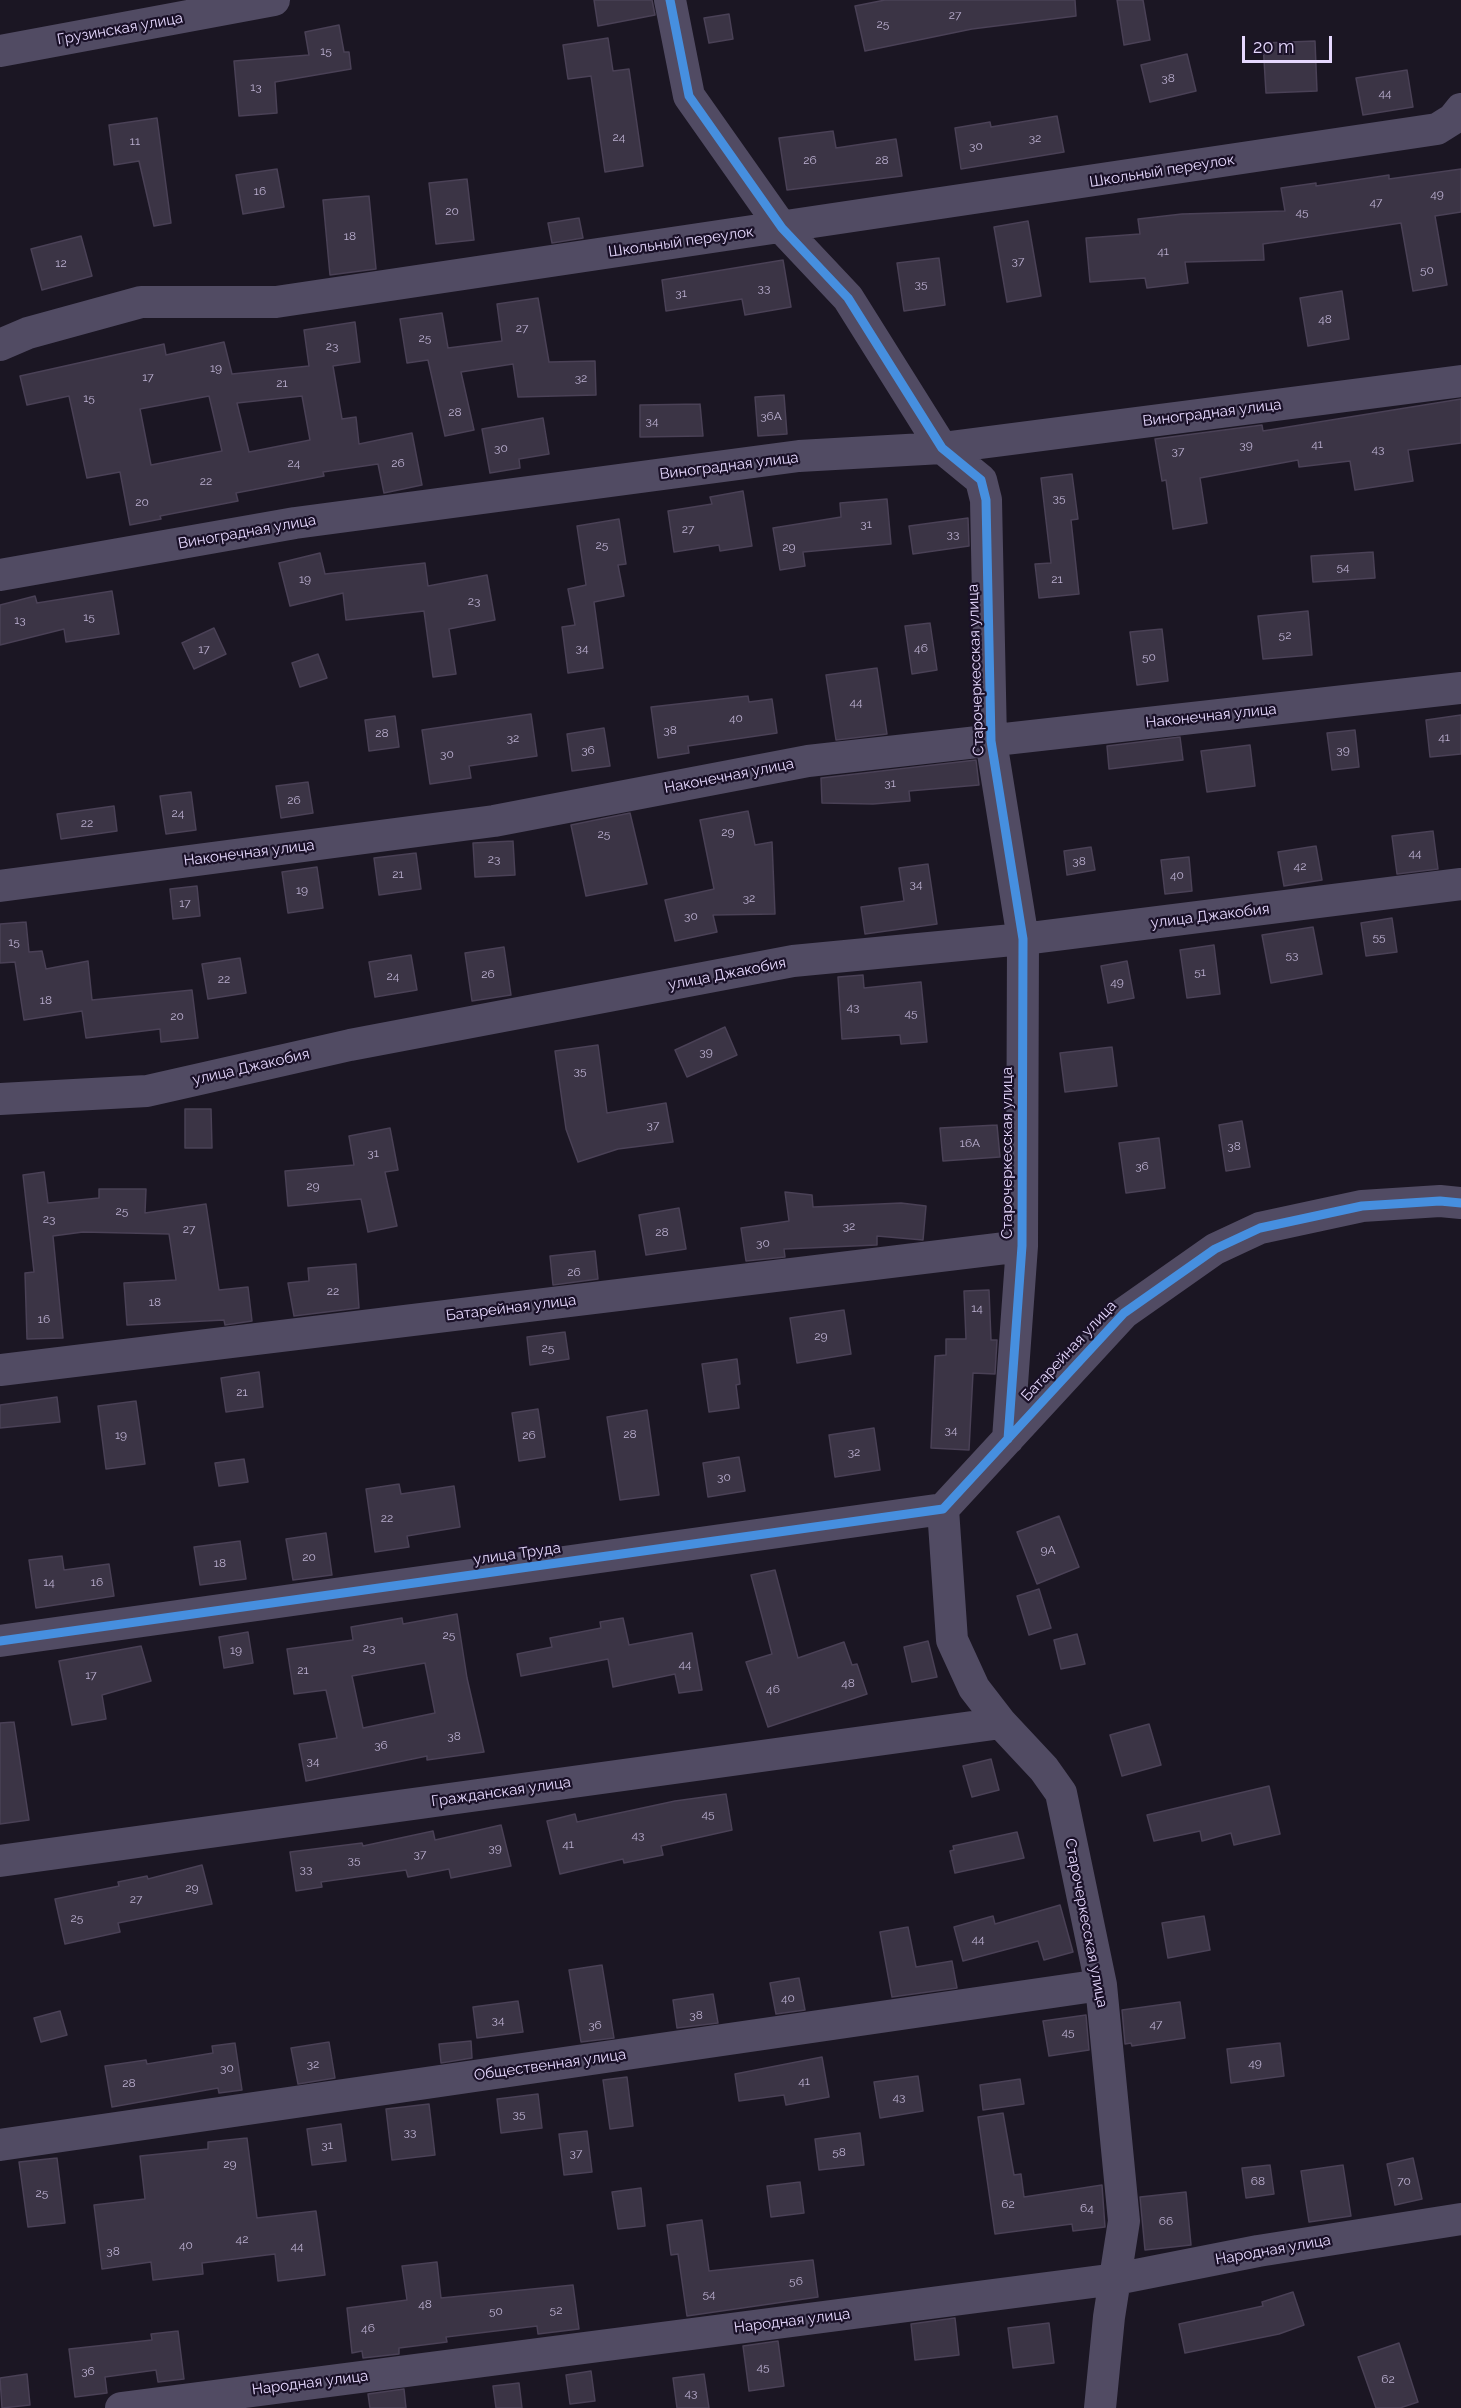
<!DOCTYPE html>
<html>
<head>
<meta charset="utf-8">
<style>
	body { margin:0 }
	#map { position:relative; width:1461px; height:2408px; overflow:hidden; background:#1b1623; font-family:Raleway,sans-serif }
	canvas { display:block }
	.scale { position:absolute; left:1242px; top:36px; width:90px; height:27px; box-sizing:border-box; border:3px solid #e6d8fe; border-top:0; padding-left:8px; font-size:18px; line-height:21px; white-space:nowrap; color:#e6d8fe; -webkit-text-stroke:4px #1a1128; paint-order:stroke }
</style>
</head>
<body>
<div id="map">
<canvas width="1461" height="2408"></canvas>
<div class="scale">20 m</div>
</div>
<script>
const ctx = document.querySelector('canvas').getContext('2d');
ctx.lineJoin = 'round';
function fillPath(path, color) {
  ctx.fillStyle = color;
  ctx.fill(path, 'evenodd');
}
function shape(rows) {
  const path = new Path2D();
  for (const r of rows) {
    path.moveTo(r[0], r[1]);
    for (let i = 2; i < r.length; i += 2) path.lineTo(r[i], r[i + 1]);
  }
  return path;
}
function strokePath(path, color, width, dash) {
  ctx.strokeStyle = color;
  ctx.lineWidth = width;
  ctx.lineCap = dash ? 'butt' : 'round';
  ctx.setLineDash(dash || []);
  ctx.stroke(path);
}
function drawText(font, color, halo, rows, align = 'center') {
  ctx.font = font + ' Raleway,sans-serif';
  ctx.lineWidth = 4.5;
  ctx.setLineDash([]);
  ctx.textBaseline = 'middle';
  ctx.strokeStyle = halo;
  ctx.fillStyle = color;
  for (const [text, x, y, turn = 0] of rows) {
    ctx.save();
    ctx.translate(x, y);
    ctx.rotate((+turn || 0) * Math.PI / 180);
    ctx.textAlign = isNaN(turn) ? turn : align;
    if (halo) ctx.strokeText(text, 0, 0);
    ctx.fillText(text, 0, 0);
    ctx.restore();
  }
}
const building = shape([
	[594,0,652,0,655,15,598,26,594,0],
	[885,0,1075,0,1076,16,972,29,865,51,855,6,885,0],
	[1117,0,1143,0,1150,40,1124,45,1117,0],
	[729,14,733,39,709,43,704,18,729,14],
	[339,25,344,52,349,52,351,69,275,82,277,113,239,116,234,61,309,55,305,32,339,25],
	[608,38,613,71,629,69,643,166,605,172,591,76,568,79,563,45,608,38],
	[1315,41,1317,91,1266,93,1263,43,1315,41],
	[1187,54,1196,91,1150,102,1141,65,1187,54],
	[1407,70,1413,107,1363,115,1356,78,1407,70],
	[1057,116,1064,152,961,169,955,128,990,122,991,127,1057,116],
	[157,118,171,223,154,226,139,161,114,165,109,125,157,118],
	[833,131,836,148,896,139,902,176,787,190,779,138,833,131],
	[277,169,284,207,243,214,236,175,277,169],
	[1461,169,1461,212,1435,216,1447,285,1413,291,1401,223,1263,244,1264,260,1185,262,1188,283,1147,288,1145,278,1090,282,1086,238,1140,234,1138,219,1182,214,1285,211,1281,188,1316,183,1316,186,1389,175,1389,179,1461,169],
	[467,179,474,240,436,244,429,183,467,179],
	[369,196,376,269,330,275,323,200,369,196],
	[579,218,583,238,552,243,548,223,579,218],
	[1028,221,1041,296,1007,302,994,227,1028,221],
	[81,236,92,276,42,290,31,249,81,236],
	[939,258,945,305,904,311,897,263,939,258],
	[783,260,791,307,745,315,742,299,666,311,662,280,783,260],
	[1342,291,1349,339,1308,346,1300,298,1342,291],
	[538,298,549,362,595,361,596,395,518,397,513,364,461,372,474,430,445,436,428,360,407,363,400,319,442,313,448,348,502,341,497,304,538,298],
	[355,322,360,362,333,366,342,419,356,417,359,444,412,433,422,485,384,493,378,464,323,472,324,476,236,493,238,501,160,516,161,519,130,525,120,472,87,478,69,396,27,405,20,376,164,344,166,355,224,342,232,374,309,366,304,330,355,322],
	[209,396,222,451,151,465,140,409,209,396],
	[302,396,310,440,249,452,237,403,302,396],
	[784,395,787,434,758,436,755,397,784,395],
	[1461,399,1461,443,1408,450,1413,481,1355,490,1350,461,1299,467,1298,460,1200,478,1207,523,1173,529,1166,480,1162,481,1155,439,1262,425,1263,431,1461,399],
	[700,404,703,436,640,437,640,405,700,404],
	[543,418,549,454,519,459,520,468,490,473,482,429,543,418],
	[1072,474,1078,519,1071,520,1079,594,1039,598,1035,564,1051,563,1041,478,1072,474],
	[743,491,752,546,720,551,719,545,674,552,668,511,712,504,710,497,743,491],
	[887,499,891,544,803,552,805,566,780,570,773,528,841,517,840,503,887,499],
	[968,518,969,546,913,554,909,526,968,518],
	[619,519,626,564,618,565,624,596,594,602,603,668,568,673,562,627,575,625,568,589,586,585,577,526,619,519],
	[1373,552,1375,578,1313,582,1311,556,1373,552],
	[320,553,325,574,425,563,428,586,487,575,495,620,449,629,456,674,433,677,424,611,346,620,343,593,290,606,279,563,320,553],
	[112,591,119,634,66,642,64,629,0,645,0,605,35,596,37,603,112,591],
	[1308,611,1312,655,1263,659,1258,616,1308,611],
	[930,623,937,670,912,674,905,626,930,623],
	[214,628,226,654,194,669,182,643,214,628],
	[1162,629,1168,681,1137,685,1130,632,1162,629],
	[318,654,327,678,300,687,292,663,318,654],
	[877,668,887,734,836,740,826,675,877,668],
	[748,696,749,702,772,699,777,733,688,746,689,753,658,758,651,707,748,696],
	[531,714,537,756,469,766,471,778,430,784,422,730,531,714],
	[1461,715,1461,754,1430,757,1426,720,1461,715],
	[395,716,399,747,369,751,365,720,395,716],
	[604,728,610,766,572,771,567,734,604,728],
	[1355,730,1359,767,1332,770,1327,733,1355,730],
	[1180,737,1183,760,1109,769,1107,746,1180,737],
	[1250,745,1255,786,1207,792,1201,751,1250,745],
	[976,760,979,785,909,791,910,801,873,804,822,803,821,778,976,760],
	[308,782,313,813,281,818,276,786,308,782],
	[191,792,196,830,166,834,160,796,191,792],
	[114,806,117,831,61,839,57,814,114,806],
	[748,811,755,845,772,842,775,914,713,915,717,932,675,941,665,900,714,889,700,820,748,811],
	[630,813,647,884,586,896,571,825,630,813],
	[1433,831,1438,869,1397,874,1392,836,1433,831],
	[513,841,515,875,475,877,473,843,513,841],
	[1316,846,1322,880,1284,886,1278,852,1316,846],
	[1091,847,1095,870,1067,875,1064,851,1091,847],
	[416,853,421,889,379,895,374,858,416,853],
	[1189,857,1192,891,1165,894,1161,860,1189,857],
	[928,864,937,924,865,934,861,907,904,901,899,868,928,864],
	[317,867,323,908,288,913,282,872,317,867],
	[197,886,200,916,173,919,170,889,197,886],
	[1392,918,1397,952,1366,956,1361,923,1392,918],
	[26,922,29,952,42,951,46,969,88,961,92,1000,192,990,198,1038,161,1042,160,1029,86,1038,82,1011,24,1020,15,962,0,963,0,924,26,922],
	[1313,927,1322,974,1271,983,1262,935,1313,927],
	[1214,945,1220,994,1187,998,1180,950,1214,945],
	[504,947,511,995,472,1001,465,953,504,947],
	[411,955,417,990,375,997,369,962,411,955],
	[240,958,246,993,208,999,202,964,240,958],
	[1127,961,1134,998,1108,1003,1101,966,1127,961],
	[863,975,864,988,921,982,927,1042,901,1044,900,1035,842,1039,838,977,863,975],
	[725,1027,737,1055,687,1077,675,1050,725,1027],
	[598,1045,607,1113,666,1103,673,1142,618,1149,578,1162,566,1129,555,1051,598,1045],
	[1112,1047,1117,1086,1065,1092,1060,1053,1112,1047],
	[185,1109,211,1109,212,1148,185,1148,185,1109],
	[1242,1121,1250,1167,1226,1171,1219,1125,1242,1121],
	[997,1125,1000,1157,943,1161,940,1128,997,1125],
	[390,1128,398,1170,385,1172,397,1226,368,1232,361,1199,288,1206,285,1171,354,1165,349,1136,390,1128],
	[1159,1138,1165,1188,1126,1193,1119,1143,1159,1138],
	[44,1172,48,1203,99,1198,99,1189,146,1189,145,1213,206,1204,219,1290,248,1287,252,1321,225,1325,224,1320,127,1325,124,1283,176,1280,169,1234,83,1232,53,1236,63,1338,27,1339,25,1273,34,1272,23,1175,44,1172],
	[785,1192,812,1195,813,1207,901,1203,926,1206,923,1240,877,1236,877,1245,784,1249,785,1257,746,1261,741,1228,789,1221,785,1192],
	[679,1208,686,1249,646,1255,639,1215,679,1208],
	[595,1251,598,1279,553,1285,550,1256,595,1251],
	[356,1264,359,1308,294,1316,288,1283,309,1281,308,1268,356,1264],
	[989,1290,991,1340,997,1340,995,1374,973,1373,969,1450,931,1448,935,1356,946,1355,946,1339,966,1339,964,1291,989,1290],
	[844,1310,851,1354,797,1363,790,1318,844,1310],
	[565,1332,569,1359,530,1365,527,1337,565,1332],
	[737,1359,740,1384,736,1385,739,1408,709,1412,702,1364,737,1359],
	[259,1372,263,1407,226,1412,221,1378,259,1372],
	[57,1397,60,1422,0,1428,0,1405,57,1397],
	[136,1401,145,1464,106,1469,98,1406,136,1401],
	[538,1409,545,1457,519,1461,512,1413,538,1409],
	[647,1410,659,1495,620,1500,607,1417,647,1410],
	[874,1428,880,1470,835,1477,829,1435,874,1428],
	[739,1457,745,1491,708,1497,703,1463,739,1457],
	[244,1459,248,1482,219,1486,215,1463,244,1459],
	[399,1484,401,1494,454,1486,460,1527,407,1536,409,1547,375,1552,366,1489,399,1484],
	[1059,1516,1079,1567,1037,1584,1017,1532,1059,1516],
	[326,1533,332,1575,293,1580,286,1539,326,1533],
	[240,1541,246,1579,200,1585,194,1547,240,1541],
	[62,1556,64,1570,109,1564,114,1596,36,1608,29,1560,62,1556],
	[775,1570,798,1658,844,1642,852,1665,857,1664,867,1694,768,1727,746,1662,772,1654,751,1575,775,1570],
	[1039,1589,1051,1628,1029,1635,1017,1596,1039,1589],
	[457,1614,467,1678,484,1752,427,1760,427,1756,306,1781,299,1744,337,1738,326,1690,294,1694,287,1649,353,1640,351,1627,402,1618,403,1624,457,1614],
	[425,1663,435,1713,363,1728,352,1676,425,1663],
	[623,1618,629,1645,692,1633,702,1690,679,1693,675,1674,613,1687,608,1659,521,1676,517,1654,552,1647,550,1638,601,1628,600,1622,623,1618],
	[248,1632,253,1663,224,1668,219,1637,248,1632],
	[1077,1634,1085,1664,1061,1669,1054,1640,1077,1634],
	[928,1641,937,1677,912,1682,904,1647,928,1641],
	[141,1646,151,1681,102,1695,106,1719,72,1725,59,1661,141,1646],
	[14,1722,29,1820,0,1824,0,1723,14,1722],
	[1149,1724,1161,1765,1122,1776,1110,1735,1149,1724],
	[991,1759,999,1790,972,1797,963,1766,991,1759],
	[1269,1786,1280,1834,1234,1845,1231,1833,1202,1841,1200,1831,1154,1841,1147,1815,1269,1786],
	[726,1794,732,1830,661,1846,663,1855,624,1863,623,1859,560,1874,547,1821,575,1814,577,1822,675,1801,726,1794],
	[501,1825,511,1866,451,1878,449,1869,408,1877,406,1870,321,1882,322,1887,296,1891,290,1852,362,1843,363,1846,433,1831,435,1840,501,1825],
	[1017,1832,1024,1858,955,1873,950,1851,954,1850,953,1846,1017,1832],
	[202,1865,212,1904,118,1923,120,1932,65,1944,55,1899,119,1886,118,1882,147,1876,148,1879,202,1865],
	[1060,1905,1073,1952,1044,1960,1038,1941,963,1961,954,1927,993,1916,995,1924,1060,1905],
	[1204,1916,1210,1950,1168,1958,1162,1923,1204,1916],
	[908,1927,916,1967,952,1961,957,1988,892,1997,880,1932,908,1927],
	[602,1965,614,2038,581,2042,569,1970,602,1965],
	[799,1978,805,2010,776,2014,770,1983,799,1978],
	[713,1994,718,2023,677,2028,673,2000,713,1994],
	[518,2001,523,2032,477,2038,473,2007,518,2001],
	[1180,2002,1185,2038,1132,2046,1131,2043,1125,2044,1122,2010,1180,2002],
	[60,2011,67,2035,41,2042,34,2018,60,2011],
	[1086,2015,1089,2050,1049,2056,1043,2021,1086,2015],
	[471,2041,472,2058,441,2063,439,2044,471,2041],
	[329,2042,335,2078,298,2084,291,2048,329,2042],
	[235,2043,242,2090,219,2093,218,2088,112,2107,105,2066,146,2060,147,2064,213,2053,212,2046,235,2043],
	[1280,2043,1284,2076,1231,2083,1227,2049,1280,2043],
	[822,2057,829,2097,786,2105,784,2095,739,2101,735,2074,822,2057],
	[918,2076,923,2111,880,2118,874,2082,918,2076],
	[627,2077,633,2126,610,2129,603,2080,627,2077],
	[1020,2079,1024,2104,983,2110,980,2085,1020,2079],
	[538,2094,542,2128,501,2133,497,2099,538,2094],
	[429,2104,435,2155,392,2160,386,2109,429,2104],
	[1003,2113,1014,2175,1021,2174,1024,2197,1102,2185,1105,2227,1073,2231,1072,2224,995,2234,978,2117,1003,2113],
	[341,2124,346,2161,312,2165,307,2129,341,2124],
	[587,2131,592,2172,564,2175,559,2134,587,2131],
	[860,2133,864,2165,819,2170,815,2139,860,2133],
	[247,2138,257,2218,316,2211,325,2275,278,2281,275,2254,202,2263,203,2274,153,2280,151,2262,102,2269,94,2205,145,2199,140,2156,208,2149,208,2142,247,2138],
	[57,2158,65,2223,28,2227,19,2162,57,2158],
	[1413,2158,1422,2199,1395,2205,1387,2164,1413,2158],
	[1270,2165,1274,2194,1246,2198,1242,2168,1270,2165],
	[1343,2165,1351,2216,1309,2222,1301,2171,1343,2165],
	[800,2182,804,2213,771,2217,767,2186,800,2182],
	[641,2188,645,2226,618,2229,612,2192,641,2188],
	[1186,2192,1191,2245,1145,2250,1140,2197,1186,2192],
	[702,2220,709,2271,813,2260,818,2297,687,2316,678,2254,671,2255,667,2225,702,2220],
	[437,2262,441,2298,573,2285,579,2329,538,2334,537,2326,446,2337,447,2342,399,2348,399,2354,363,2358,362,2351,352,2353,347,2308,407,2300,402,2266,437,2262],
	[1293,2292,1304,2325,1279,2334,1185,2353,1179,2324,1263,2306,1262,2302,1293,2292],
	[955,2318,959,2355,915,2360,911,2324,955,2318],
	[1049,2323,1054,2363,1013,2368,1008,2328,1049,2323],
	[178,2331,184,2379,158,2382,156,2370,105,2377,107,2393,75,2397,69,2349,152,2340,151,2334,178,2331],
	[778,2341,784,2386,749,2391,743,2346,778,2341],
	[1399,2343,1418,2402,1400,2408,1376,2408,1358,2357,1399,2343],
	[591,2371,595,2401,570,2404,566,2375,591,2371],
	[27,2374,30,2405,2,2408,0,2378,27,2374],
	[704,2374,709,2408,677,2408,673,2378,704,2374],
	[519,2383,522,2408,496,2408,493,2386,519,2383],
	[404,2389,406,2408,370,2408,368,2394,404,2389]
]);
fillPath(building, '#3b3445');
strokePath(building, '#4a4156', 1.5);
strokePath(shape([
	[670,0,689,96,782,228,848,298,942,448,981,480,986,500,991,741,1023,939,1022,1246,1008,1439],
	[0,51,274,0],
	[0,345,28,333,141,302,276,302,1437,129,1453,119,1461,109],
	[0,575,295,523,799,456,942,448,1461,381],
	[0,886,494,821,808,761,1461,688],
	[0,1099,147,1091,350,1045,793,961,1023,939,1461,884],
	[0,1370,1022,1246],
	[943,1509,952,1640,974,1688,1001,1723,1044,1769,1061,1793,1101,1985,1124,2221,1109,2317,1100,2408],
	[0,1641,943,1509,1124,1313,1215,1249,1260,1228,1362,1206,1440,1201,1461,1203],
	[0,1861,1001,1723],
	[0,2145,1101,1985],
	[121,2408,1116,2279,1258,2251,1461,2219]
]), '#514b63', 32);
strokePath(shape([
	[670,0,689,96,782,228,848,298,942,448,981,480,986,500,991,741,1023,939,1022,1246,1008,1439],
	[0,1641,943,1509,1124,1313,1215,1249,1260,1228,1362,1206,1440,1201,1461,1203]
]), '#468fdf', 9);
drawText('12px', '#bbafd0', null, [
	["27",955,15],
	["25",883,24],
	["15",326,51],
	["38",1168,78],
	["13",256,87],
	["44",1385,93],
	["24",619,137],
	["32",1035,138],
	["11",135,141],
	["30",976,146],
	["26",810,160],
	["28",882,160],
	["16",260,191],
	["49",1437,194],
	["47",1376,202],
	["20",452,211],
	["45",1302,212],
	["18",350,236],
	["41",1163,251],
	["37",1018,261],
	["12",61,263],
	["50",1427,270],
	["35",921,284],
	["33",764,288],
	["31",681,293],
	["48",1325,319],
	["27",522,328],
	["25",425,338],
	["23",332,346],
	["19",216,368],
	["17",148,377],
	["32",581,378],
	["21",282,383],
	["15",89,398],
	["28",455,412],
	["36А",771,416],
	["34",652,421],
	["41",1317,444],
	["39",1246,445],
	["30",501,448],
	["43",1378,449],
	["37",1178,451],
	["24",294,463],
	["26",398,463],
	["22",206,481],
	["35",1059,498],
	["20",142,502],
	["31",866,524],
	["27",688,529],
	["33",953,534],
	["25",602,545],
	["29",789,547],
	["54",1343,567],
	["19",305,579],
	["21",1057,579],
	["23",474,601],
	["15",89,617],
	["13",20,620],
	["52",1285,635],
	["34",582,648],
	["46",921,648],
	["17",204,649],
	["50",1149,657],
	["44",856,702],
	["40",736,718],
	["38",670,730],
	["28",382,733],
	["41",1444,737],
	["32",513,738],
	["36",588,750],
	["39",1343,750],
	["30",447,754],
	["31",890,783],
	["26",294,800],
	["24",178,813],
	["22",87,823],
	["29",728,832],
	["25",604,834],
	["44",1415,853],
	["23",494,859],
	["38",1079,861],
	["42",1300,866],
	["21",398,874],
	["40",1177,875],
	["34",916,884],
	["19",302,890],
	["32",749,898],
	["17",185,903],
	["30",691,916],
	["55",1379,937],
	["15",14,942],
	["53",1292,955],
	["51",1200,972],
	["26",488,974],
	["24",393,976],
	["22",224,979],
	["49",1117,982],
	["18",46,1000],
	["43",853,1007],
	["45",911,1013],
	["20",177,1016],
	["39",706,1052],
	["35",580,1071],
	["37",653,1125],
	["16А",970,1143],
	["38",1234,1146],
	["31",373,1153],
	["36",1142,1166],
	["29",313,1186],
	["25",122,1211],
	["23",49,1219],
	["32",849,1226],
	["27",189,1229],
	["28",662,1232],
	["30",763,1243],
	["26",574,1272],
	["22",333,1291],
	["18",155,1302],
	["14",977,1308],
	["16",44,1319],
	["29",821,1336],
	["25",548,1348],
	["21",242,1392],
	["34",951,1430],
	["28",630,1434],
	["19",121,1435],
	["26",529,1435],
	["32",854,1452],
	["30",724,1477],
	["22",387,1518],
	["9А",1048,1550],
	["20",309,1557],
	["18",220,1563],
	["14",49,1582],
	["16",97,1582],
	["25",449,1635],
	["23",369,1648],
	["19",236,1650],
	["44",685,1664],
	["21",303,1670],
	["17",91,1675],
	["48",848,1683],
	["46",773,1689],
	["38",454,1736],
	["36",381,1745],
	["34",313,1761],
	["45",708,1814],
	["43",638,1835],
	["41",568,1844],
	["39",495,1848],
	["37",420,1854],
	["35",354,1860],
	["33",306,1869],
	["29",192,1888],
	["27",136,1899],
	["25",77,1918],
	["44",978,1939],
	["40",788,1998],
	["38",696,2015],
	["34",498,2020],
	["47",1156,2024],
	["36",595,2025],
	["45",1068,2032],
	["49",1255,2063],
	["32",313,2064],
	["30",227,2068],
	["41",804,2081],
	["28",129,2083],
	["43",899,2097],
	["35",519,2114],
	["33",410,2132],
	["31",327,2145],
	["58",839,2152],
	["37",576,2153],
	["29",230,2164],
	["68",1258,2181],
	["70",1404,2181],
	["25",42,2193],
	["62",1008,2204],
	["64",1087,2208],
	["66",1166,2221],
	["42",242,2239],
	["40",186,2245],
	["44",297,2246],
	["38",113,2251],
	["56",796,2281],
	["54",709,2294],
	["48",425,2304],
	["52",556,2310],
	["50",496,2311],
	["46",368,2328],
	["45",763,2367],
	["36",88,2371],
	["62",1388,2379],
	["43",691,2393]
]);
drawText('15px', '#e6d8fe', '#1a1128', [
	["Грузинская улица",120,29,-10],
	["Школьный переулок",1162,171,-9],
	["Школьный переулок",681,242,-8],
	["Виноградная улица",1212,413,-7],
	["Виноградная улица",729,466,-7],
	["Виноградная улица",247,532,-10],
	["Старочеркесская улица",976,670,-92],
	["Наконечная улица",1211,716,-6],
	["Наконечная улица",729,776,-11],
	["Наконечная улица",249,853,-7],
	["улица Джакобия",1210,916,-7],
	["улица Джакобия",727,974,-11],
	["улица Джакобия",251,1067,-13],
	["Старочеркесская улица",1007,1153,-90],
	["Батарейная улица",511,1308,-7],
	["Батарейная улица",1069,1351,-47],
	["улица Труда",517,1554,-8],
	["Гражданская улица",501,1792,-8],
	["Старочеркесская улица",1086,1923,79],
	["Общественная улица",550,2065,-8],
	["Народная улица",1273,2250,-10],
	["Народная улица",792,2321,-7],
	["Народная улица",310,2383,-7]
]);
</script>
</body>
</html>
